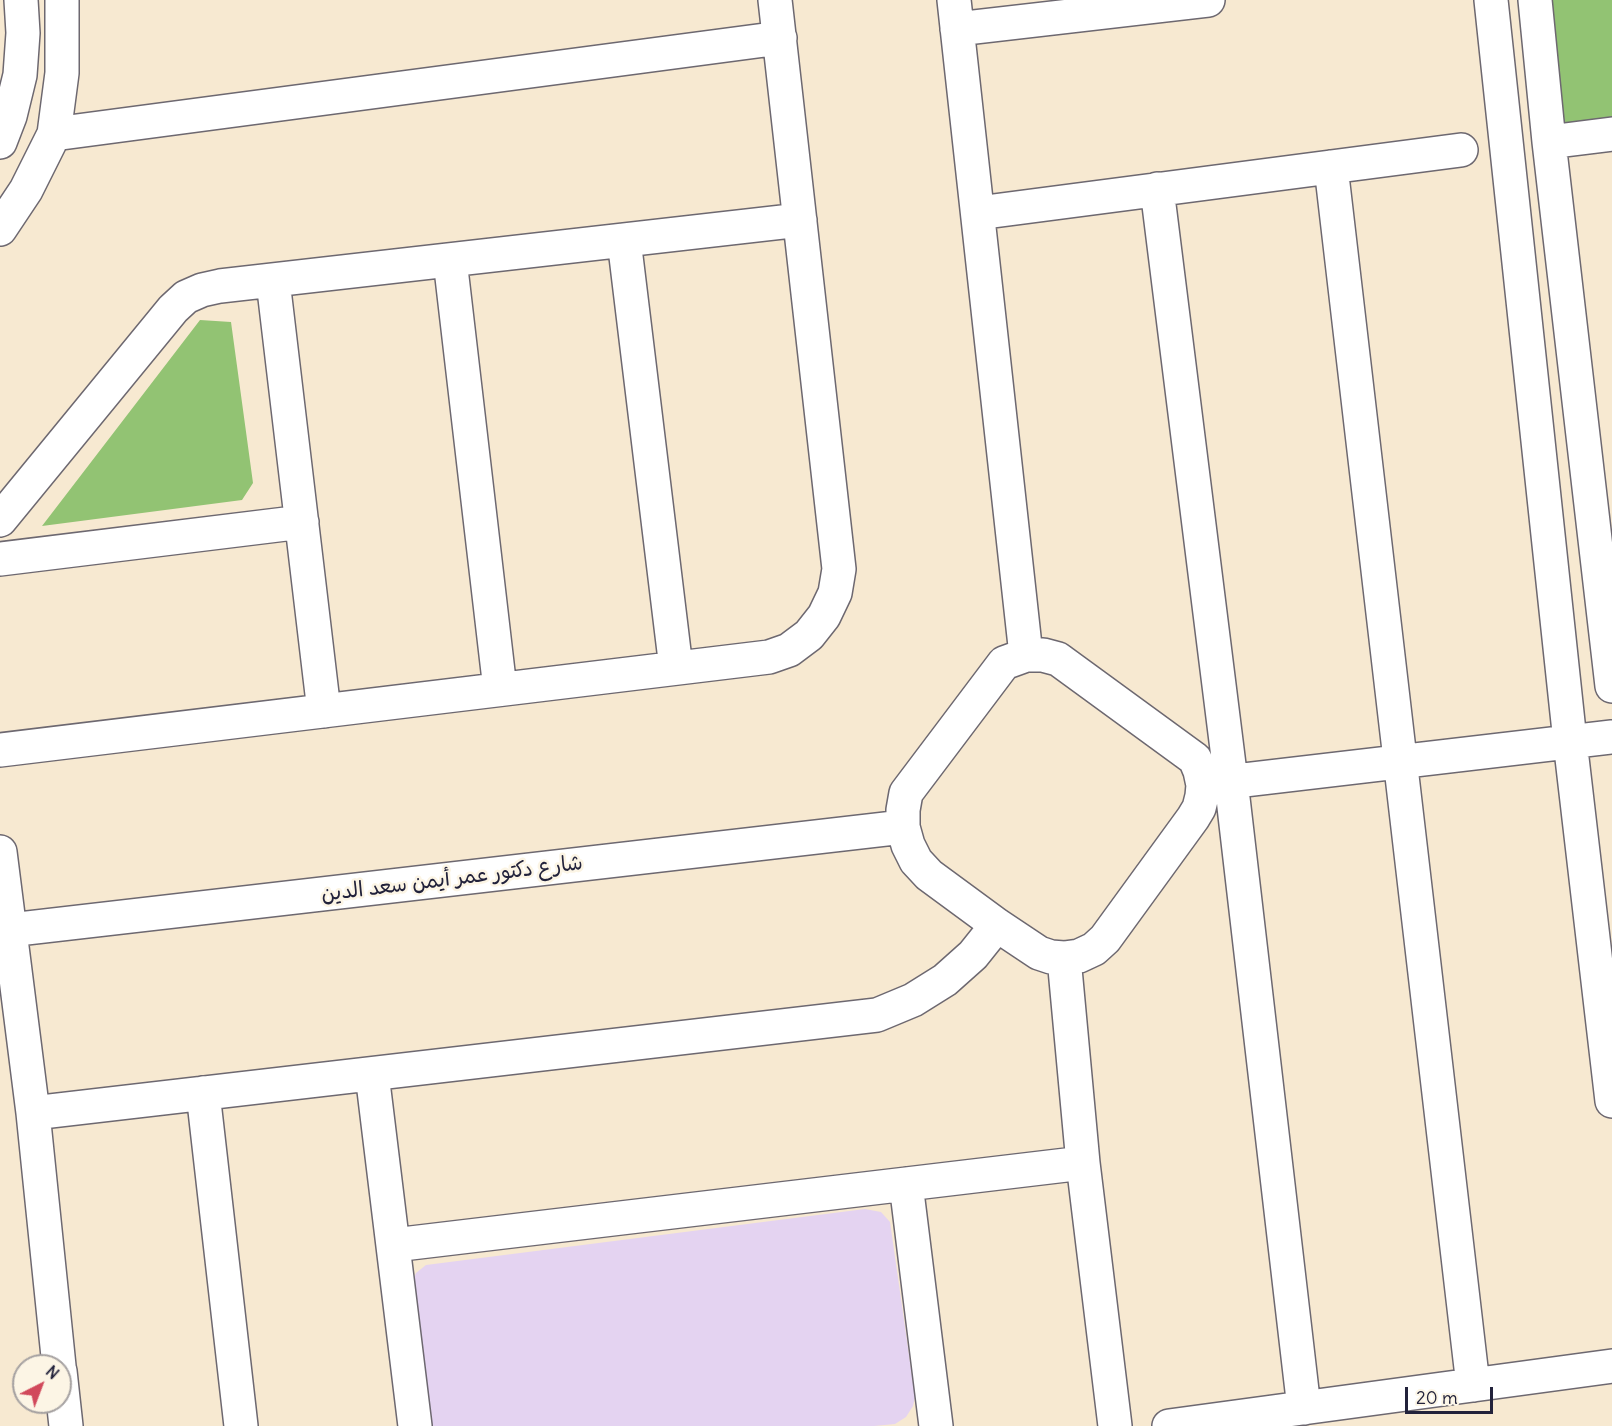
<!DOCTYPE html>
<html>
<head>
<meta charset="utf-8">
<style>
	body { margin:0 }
	#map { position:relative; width:1612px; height:1426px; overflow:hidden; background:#f7e9d1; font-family:Delius,sans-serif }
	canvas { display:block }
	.north { position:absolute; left:12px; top:1354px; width:60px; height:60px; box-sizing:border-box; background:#fcf5e5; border:2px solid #a5a1a1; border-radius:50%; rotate:42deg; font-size:16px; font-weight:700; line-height:24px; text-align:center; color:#22223b }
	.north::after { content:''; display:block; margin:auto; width:21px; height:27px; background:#d1495b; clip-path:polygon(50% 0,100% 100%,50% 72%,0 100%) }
	.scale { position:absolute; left:1405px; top:1387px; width:88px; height:27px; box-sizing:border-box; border:3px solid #22223b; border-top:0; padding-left:8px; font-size:18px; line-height:21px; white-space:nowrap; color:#22223b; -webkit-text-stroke:4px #fcf5e5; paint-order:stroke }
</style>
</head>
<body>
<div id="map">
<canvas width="1612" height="1426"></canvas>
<div class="north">N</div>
<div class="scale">20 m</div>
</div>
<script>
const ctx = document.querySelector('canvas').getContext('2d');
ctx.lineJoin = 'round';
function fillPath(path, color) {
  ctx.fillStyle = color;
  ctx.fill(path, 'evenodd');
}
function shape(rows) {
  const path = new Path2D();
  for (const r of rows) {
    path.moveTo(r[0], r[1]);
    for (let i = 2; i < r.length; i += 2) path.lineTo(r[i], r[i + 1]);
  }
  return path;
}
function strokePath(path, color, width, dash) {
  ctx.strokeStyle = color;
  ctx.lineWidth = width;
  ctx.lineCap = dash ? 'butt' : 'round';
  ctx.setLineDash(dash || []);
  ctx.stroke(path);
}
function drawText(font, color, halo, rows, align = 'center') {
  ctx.font = font + ' Delius,"Playpen Sans Arabic",sans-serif';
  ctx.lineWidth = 5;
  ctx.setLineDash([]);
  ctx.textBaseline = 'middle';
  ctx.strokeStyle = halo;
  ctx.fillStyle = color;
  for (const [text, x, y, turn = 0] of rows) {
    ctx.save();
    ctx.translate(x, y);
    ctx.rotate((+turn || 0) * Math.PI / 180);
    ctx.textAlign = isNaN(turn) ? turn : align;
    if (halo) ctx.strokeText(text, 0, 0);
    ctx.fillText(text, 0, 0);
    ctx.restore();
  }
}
fillPath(shape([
	[865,1209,881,1212,890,1222,915,1397,913,1406,906,1417,895,1424,874,1426,427,1426,411,1286,416,1273,426,1265]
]), '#e4d3f1');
fillPath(shape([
	[1535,0,1612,0,1612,134,1549,142],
	[200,320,231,322,253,483,242,500,42,526]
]), '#92c373');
const minor = shape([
	[954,0,1026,655],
	[1491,0,1570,741,1612,1101],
	[1535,0,1549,142,1612,686],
	[957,29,1208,0],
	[54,134,780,38],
	[0,142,10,116,20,75,23,33,21,0],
	[1549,142,1612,134],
	[1331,167,1473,1385],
	[1157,189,1231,781,1304,1408],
	[978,213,1461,150],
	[0,229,26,190,54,134,62,73,62,0],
	[624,240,676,668],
	[450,260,500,689],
	[273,281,324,711],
	[0,520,173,309,186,297,202,290,220,286,800,220],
	[0,559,302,522],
	[1026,655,1043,655,1058,659,1195,759,1200,771,1203,785,1202,796,1199,808,1193,818,1105,939,1094,949,1079,956,1064,958,1051,957,1039,953,997,925,929,875,916,861,908,845,903,827,903,810,906,793,1004,663,1026,655],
	[0,750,769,657,789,650,809,635,824,616,835,593,839,569,775,0],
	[1210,784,1612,737],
	[0,852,33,1113,59,1366],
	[0,931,903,827],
	[1064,958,1083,1163,1115,1426],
	[372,1074,415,1426],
	[203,1093,241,1426],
	[33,1113,877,1015,913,1000,945,980,973,955,997,925],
	[906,1184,936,1426],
	[394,1245,1083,1163],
	[60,1371,66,1426],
	[1169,1426,1612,1366]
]);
strokePath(minor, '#6d6870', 36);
strokePath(minor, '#fff', 33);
drawText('21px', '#22223b', '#fcf5e5', [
	["شارع دكتور عمر أيمن سعد الدين",452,879,-7]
]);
</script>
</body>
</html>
